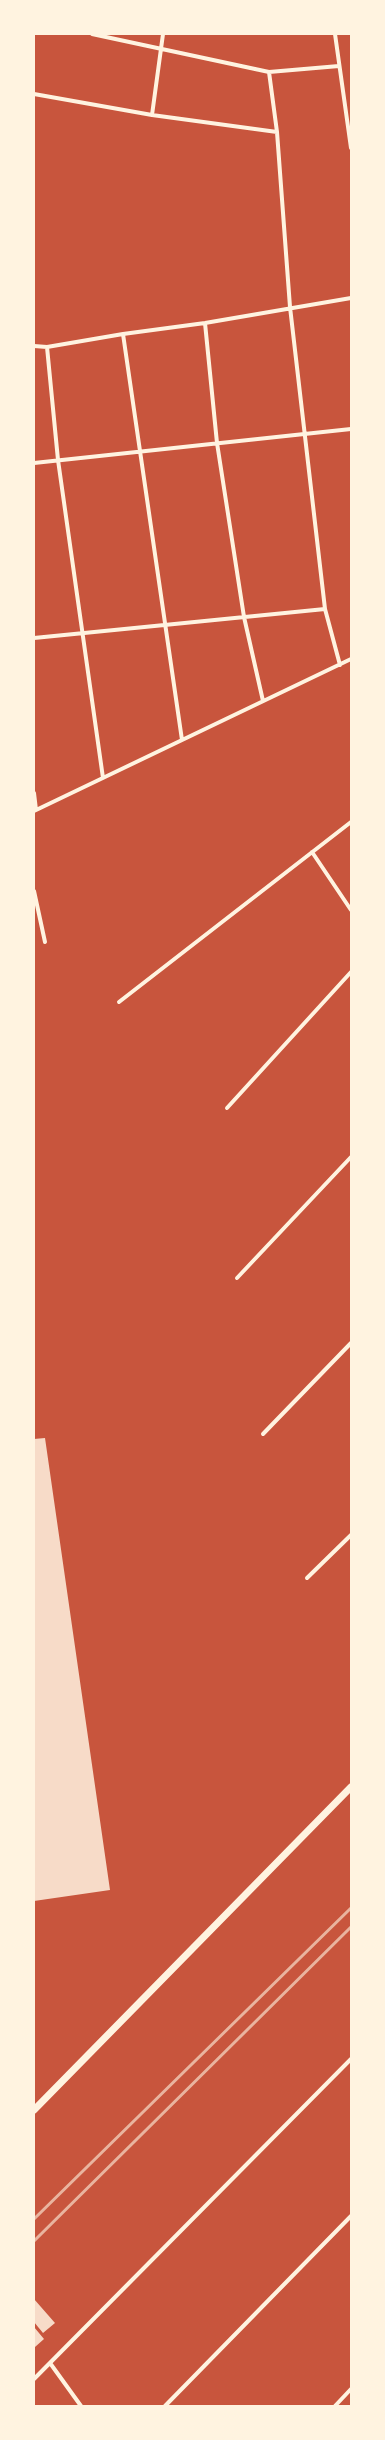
<!DOCTYPE html>
<html>
<head>
<meta charset="utf-8">
<style>
	body { margin:0 }
	#map { position:relative; width:385px; height:2440px; overflow:hidden; background:#c8553d; font-family:Merriweather,serif }
	canvas { display:block }
	.frame { position:absolute; inset:0; border:35px solid #fff3e0; pointer-events:none }
</style>
</head>
<body>
<div id="map">
<canvas width="385" height="2440"></canvas>
<div class="frame"></div>
</div>
<script>
const ctx = document.querySelector('canvas').getContext('2d');
ctx.lineJoin = 'round';
function fillPath(path, color) {
  ctx.fillStyle = color;
  ctx.fill(path, 'evenodd');
}
function shape(rows) {
  const path = new Path2D();
  for (const r of rows) {
    path.moveTo(r[0], r[1]);
    for (let i = 2; i < r.length; i += 2) path.lineTo(r[i], r[i + 1]);
  }
  return path;
}
function strokePath(path, color, width, dash) {
  ctx.strokeStyle = color;
  ctx.lineWidth = width;
  ctx.lineCap = dash ? 'butt' : 'round';
  ctx.setLineDash(dash || []);
  ctx.stroke(path);
}
fillPath(shape([
	[45,1438,110,1890,34,1901,34,1439],
	[34,2299,55,2323,43,2333,34,2322],
	[34,2327,44,2339,35,2347,34,2346]
]), '#f7dbc8');
strokePath(shape([
	[92,34,269,72,339,66],
	[335,34,351,148],
	[269,72,277,132,290,307,325,609,340,665],
	[34,94,152,115,277,132],
	[152,115,163,34],
	[205,323,217,443,244,617,263,701],
	[123,334,182,740],
	[34,346,47,347,123,334,205,323,351,298],
	[47,347,58,460,103,778],
	[34,463,351,429],
	[34,638,325,609],
	[34,793,36,810],
	[34,811,351,659],
	[312,852,351,910],
	[34,891,45,942],
	[119,1002,351,822],
	[227,1108,351,972],
	[237,1278,351,1157],
	[263,1434,351,1343],
	[307,1578,351,1535],
	[50,2363,81,2406],
	[34,2379,351,2059],
	[165,2406,351,2216],
	[335,2406,351,2389]
]), '#fff3e0', 4);
strokePath(shape([
	[34,2110,351,1787]
]), '#fff3e0', 7);
strokePath(shape([
	[34,2219,351,1908],
	[34,2241,351,1927]
]), '#e9b49f', 3);
</script>
</body>
</html>
